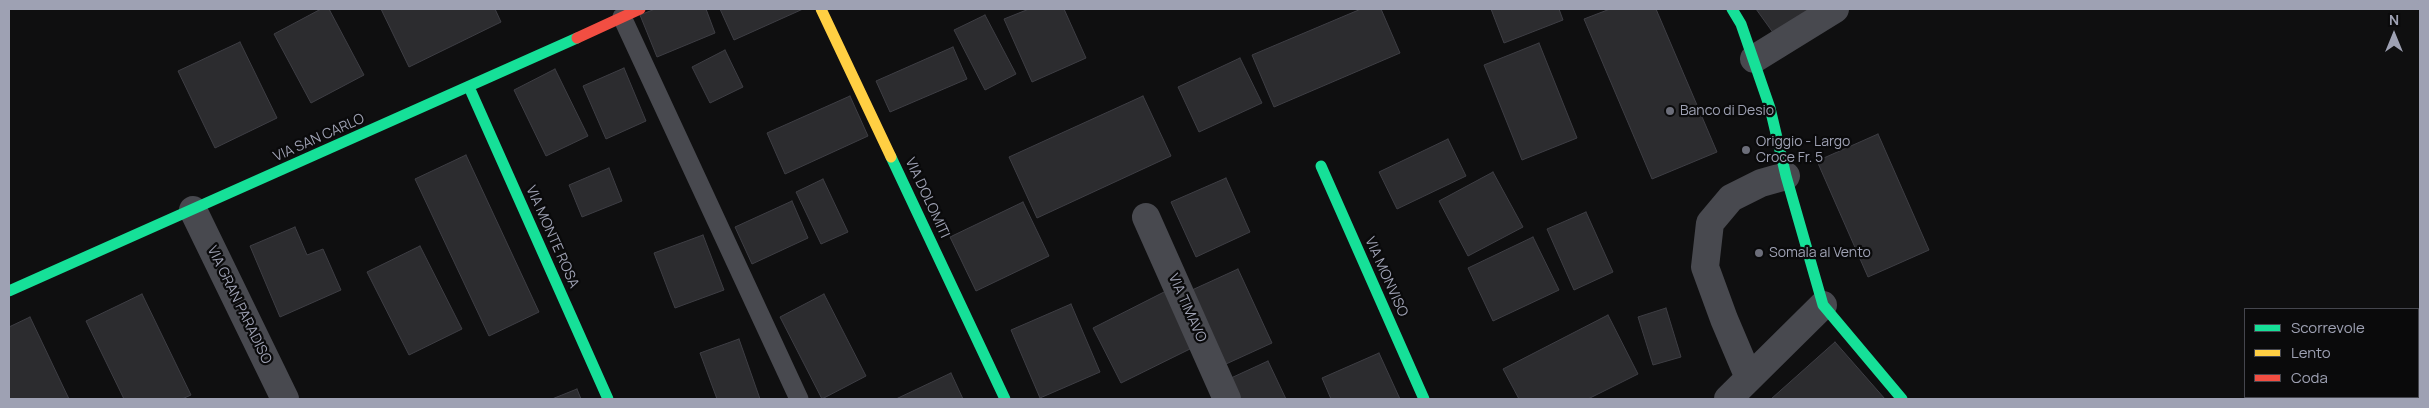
<!DOCTYPE html>
<html>
<head>
<meta charset="utf-8">
<style>
	body { margin:0 }
	#map { position:relative; width:2429px; height:408px; overflow:hidden; background:#0f0f10; font-family:Manrope,sans-serif }
	canvas { display:block }
	.frame { position:absolute; inset:0; border:10px solid #9ea1b3; pointer-events:none }
	.legend { position:absolute; left:2244px; top:308px; width:175px; height:90px; box-sizing:border-box; background:#0a0a0b; border:1px solid #45464e; margin:0; padding:6px 9px; list-style:none; font-size:15px; color:#9ea1b3 }
	.legend li { display:flex; align-items:center; gap:10px; height:25px }
	.legend b { width:25px; border:1px solid #45464e }
	.north { position:absolute; left:2369px; top:10px; width:50px; height:50px; -webkit-text-stroke:4px #0a0a0b; paint-order:stroke; rotate:0deg; font-size:14px; font-weight:700; line-height:20px; text-align:center; color:#9ea1b3 }
	.north::after { content:''; display:block; margin:auto; width:18px; height:22px; background:#9ea1b3; clip-path:polygon(50% 0,100% 100%,50% 72%,0 100%) }
</style>
</head>
<body>
<div id="map">
<canvas width="2429" height="408"></canvas>
<div class="frame"></div>
<ul class="legend">
<li><b style="height:6px;background:#16e098"></b>Scorrevole</li>
<li><b style="height:6px;background:#ffcf43"></b>Lento</li>
<li><b style="height:6px;background:#f24e42"></b>Coda</li>
</ul>
<div class="north">N</div>
</div>
<script>
const ctx = document.querySelector('canvas').getContext('2d');
ctx.lineJoin = 'round';
function fillPath(path, color) {
  ctx.fillStyle = color;
  ctx.fill(path, 'evenodd');
}
function shape(rows) {
  const path = new Path2D();
  for (const r of rows) {
    path.moveTo(r[0], r[1]);
    for (let i = 2; i < r.length; i += 2) path.lineTo(r[i], r[i + 1]);
  }
  return path;
}
function strokePath(path, color, width, dash) {
  ctx.strokeStyle = color;
  ctx.lineWidth = width;
  ctx.lineCap = dash ? 'butt' : 'round';
  ctx.setLineDash(dash || []);
  ctx.stroke(path);
}
function drawText(font, color, halo, rows, align = 'center') {
  ctx.font = font + ' Manrope,sans-serif';
  ctx.lineWidth = 4.5;
  ctx.setLineDash([]);
  ctx.textBaseline = 'middle';
  ctx.strokeStyle = halo;
  ctx.fillStyle = color;
  for (const [text, x, y, turn = 0] of rows) {
    ctx.save();
    ctx.translate(x, y);
    ctx.rotate((+turn || 0) * Math.PI / 180);
    ctx.textAlign = isNaN(turn) ? turn : align;
    if (halo) ctx.strokeText(text, 0, 0);
    ctx.fillText(text, 0, 0);
    ctx.restore();
  }
}
const building = shape([
	[321,9,329,9,364,75,311,103,274,34,321,9],
	[381,9,495,9,501,22,409,67,381,9],
	[655,9,706,9,715,33,657,57,640,15,655,9],
	[720,9,803,9,734,40,720,9],
	[1029,9,1064,9,1086,58,1032,82,1004,19,1029,9],
	[1361,9,1381,9,1400,53,1274,107,1252,55,1361,9],
	[1491,9,1559,9,1563,20,1504,43,1491,9],
	[1610,9,1656,9,1717,152,1652,179,1584,19,1610,9],
	[1756,9,1817,9,1774,34,1756,9],
	[985,15,1016,74,985,90,954,30,985,15],
	[240,42,277,118,215,148,178,71,240,42],
	[1539,43,1577,138,1522,160,1484,65,1539,43],
	[953,47,967,79,890,112,876,81,953,47],
	[725,50,743,87,710,103,692,67,725,50],
	[1240,58,1262,103,1199,132,1178,87,1240,58],
	[624,68,646,121,606,139,583,86,624,68],
	[555,69,588,136,546,156,514,90,555,69],
	[850,96,868,136,785,174,767,133,850,96],
	[1143,96,1171,156,1037,218,1009,157,1143,96],
	[1878,134,1929,250,1868,277,1817,161,1878,134],
	[1448,139,1466,176,1397,209,1379,172,1448,139],
	[466,155,539,312,489,336,415,179,466,155],
	[609,168,622,201,582,217,569,185,609,168],
	[1493,172,1523,227,1468,256,1439,201,1493,172],
	[1226,178,1250,232,1196,257,1171,202,1226,178],
	[823,179,848,232,821,244,796,192,823,179],
	[792,201,808,238,752,264,735,227,792,201],
	[1023,202,1049,256,976,291,950,237,1023,202],
	[1586,212,1613,272,1574,290,1547,229,1586,212],
	[295,227,307,255,323,249,341,290,280,317,250,246,295,227],
	[703,235,724,290,675,308,654,253,703,235],
	[1533,237,1559,290,1493,321,1468,268,1533,237],
	[420,246,462,329,409,355,367,272,420,246],
	[1238,269,1272,343,1226,364,1192,290,1238,269],
	[1168,290,1196,346,1121,383,1093,328,1168,290],
	[142,294,191,395,182,399,124,399,86,321,142,294],
	[824,294,866,376,822,399,780,317,824,294],
	[1071,304,1100,372,1040,398,1011,330,1071,304],
	[1666,308,1681,357,1653,365,1638,317,1666,308],
	[1608,315,1638,374,1588,399,1519,399,1503,369,1608,315],
	[30,317,69,399,9,399,9,327,30,317],
	[739,339,760,399,717,399,700,353,739,339],
	[1835,342,1885,399,1771,399,1835,342],
	[1379,353,1400,399,1331,399,1322,378,1379,353],
	[1268,361,1286,399,1241,399,1231,378,1268,361],
	[951,373,963,399,896,399,951,373],
	[577,389,581,399,552,399,577,389]
]);
fillPath(building, '#2c2c2f');
strokePath(building, '#3e3e44', 1);
strokePath(shape([
	[622,17,799,399]
]), '#48494f', 19);
strokePath(shape([
	[1754,59,1835,9],
	[193,210,285,399],
	[1146,217,1227,399],
	[1749,378,1724,319,1705,267,1710,223,1731,198,1761,183,1786,176],
	[1728,399,1823,305]
]), '#48494f', 28);
strokePath(shape([
	[1732,9,1741,24,1770,108,1786,176,1823,305,1902,399],
	[469,87,608,399],
	[891,157,1005,399],
	[1321,166,1424,399],
	[9,291,577,38]
]), '#16e098', 11);
strokePath(shape([
	[821,9,891,157]
]), '#ffcf43', 11);
strokePath(shape([
	[577,38,640,9]
]), '#f24e42', 11);
for (const [x, y, r, color] of [
	[1670,111,5,"#6c6e7a"],
	[1746,150,5,"#6c6e7a"],
	[1759,253,5,"#6c6e7a"]
]) {
  const dot = new Path2D();
  dot.arc(x, y, r, 0, 2 * Math.PI);
  ctx.fillStyle = color;
  ctx.fill(dot);
  strokePath(dot, '#0a0a0b', 2);
}
drawText('14px', '#9ea1b3', '#0a0a0b', [
	["Banco di Desio",1680,111],
	["Origgio - Largo",1756,142],
	["Croce Fr. 5",1756,158],
	["Somala al Vento",1769,253]
], 'left');
drawText('14px', '#9ea1b3', '#0a0a0b', [
	["VIA SAN CARLO",319,138,-24],
	["VIA DOLOMITI",927,198,65],
	["VIA MONTE ROSA",552,237,66],
	["VIA MONVISO",1386,277,66],
	["VIA GRAN PARADISO",239,305,64],
	["VIA TIMAVO",1187,308,66]
]);
</script>
</body>
</html>
